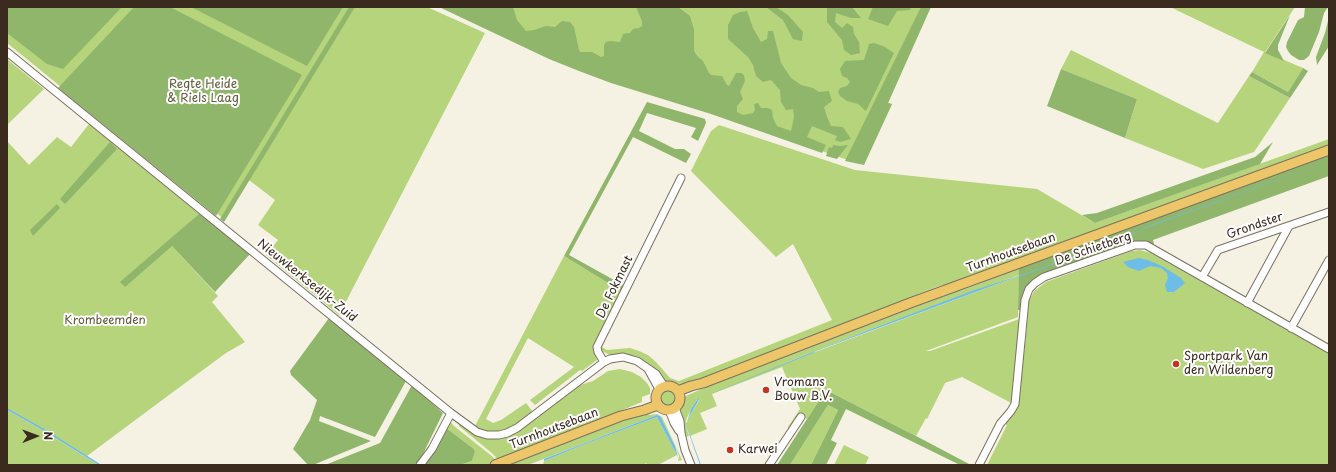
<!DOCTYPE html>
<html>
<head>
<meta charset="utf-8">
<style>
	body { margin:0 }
	#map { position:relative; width:1336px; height:472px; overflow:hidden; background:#f5f2e3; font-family:"Playpen Sans",sans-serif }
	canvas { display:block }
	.frame { position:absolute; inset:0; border:8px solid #3b2a1e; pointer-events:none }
	.north { position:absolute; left:16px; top:416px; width:40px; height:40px; -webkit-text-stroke:3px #fff; paint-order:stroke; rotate:89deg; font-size:11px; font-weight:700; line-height:16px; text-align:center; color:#3b2a1e }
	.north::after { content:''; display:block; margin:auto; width:14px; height:18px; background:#3b2a1e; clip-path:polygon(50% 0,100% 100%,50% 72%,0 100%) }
</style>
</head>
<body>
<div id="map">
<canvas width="1336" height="472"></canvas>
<div class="frame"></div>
<div class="north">N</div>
</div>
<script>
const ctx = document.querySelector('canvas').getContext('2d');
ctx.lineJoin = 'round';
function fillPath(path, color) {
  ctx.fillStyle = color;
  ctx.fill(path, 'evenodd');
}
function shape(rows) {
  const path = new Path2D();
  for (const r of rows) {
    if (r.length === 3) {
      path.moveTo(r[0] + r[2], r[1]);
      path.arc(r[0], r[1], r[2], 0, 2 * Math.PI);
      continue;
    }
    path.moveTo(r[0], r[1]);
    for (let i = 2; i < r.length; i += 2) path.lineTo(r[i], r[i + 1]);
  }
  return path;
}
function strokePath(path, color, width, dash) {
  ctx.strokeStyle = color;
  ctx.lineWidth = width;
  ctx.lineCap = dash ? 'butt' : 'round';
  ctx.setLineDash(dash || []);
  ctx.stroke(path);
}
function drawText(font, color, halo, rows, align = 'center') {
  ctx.font = font + ' "Playpen Sans",sans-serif';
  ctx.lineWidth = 4;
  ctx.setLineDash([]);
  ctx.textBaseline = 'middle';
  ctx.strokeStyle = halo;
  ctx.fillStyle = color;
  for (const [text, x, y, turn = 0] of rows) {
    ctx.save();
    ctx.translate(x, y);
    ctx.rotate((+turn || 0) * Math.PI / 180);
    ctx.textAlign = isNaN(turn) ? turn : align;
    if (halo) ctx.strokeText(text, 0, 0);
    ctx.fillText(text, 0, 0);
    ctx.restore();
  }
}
fillPath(shape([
	[7,7,427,7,485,33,339,315,266,255,278,240,258,225,275,200,249,180,225,220,7,43],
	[447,7,930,7,888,103,892,104,864,164,848,160,783,138],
	[1170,7,1295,7,1265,52,1303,68,1288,92,1252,72,1264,52],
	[1071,50,1218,123,1249,76,1290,98,1254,152,1203,169,1125,138,1137,99,1061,69],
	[7,59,44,89,7,125],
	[89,124,92,124,169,189,200,213,166,243,172,246,218,296,212,302,245,342,226,353,173,392,87,456,7,409,7,141,29,165,57,137,71,147],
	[719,125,855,170,1037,189,1095,223,1329,139,1329,147,956,283,939,286,918,294,910,300,679,387,665,382,652,366,637,356,622,354,610,355,602,351,602,347,607,350,630,348,639,351,648,355,656,362,670,378,679,381,832,320,793,244,776,257,691,171,711,131],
	[1140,250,1151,253,1329,354,1329,465,987,465,1007,425,1003,423,1014,410,1022,356,1024,355,1029,301,1034,291,1046,282,1115,257,1132,251],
	[564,256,621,291,596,342,593,349,597,360,582,371,580,370,535,405,530,400,574,367,528,338,486,419,493,423,501,420,526,403,533,412,511,429,493,433,474,428],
	[1019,266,1019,275,869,330,772,368,1019,276,1018,317,926,351,930,351,1022,318,1013,404,962,377,945,383,927,419,926,418,916,436,826,390,807,419,799,415,789,430,788,427,800,409,782,367,712,394,717,406,700,413,707,429,690,436,686,424,690,415,700,399,697,400,691,409,686,420,686,425,689,436,685,437,678,409,682,400,686,396,708,386,947,293,962,290,981,283,990,277],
	[620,369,632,372,641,377,647,383,650,388,650,394,642,397,642,402,499,461,493,454,459,426,459,421,495,438,574,387,593,381,608,371],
	[668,398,8],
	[828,405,838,410,811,465,790,465],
	[7,410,49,434,98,465,7,465],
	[646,412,649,415,657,414,662,417,682,460,678,461,679,456,675,446,660,416,657,415,528,465,504,465],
	[657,417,677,455,658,465,648,465,646,463,644,465,543,465,544,461,585,444],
	[449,420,454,426,493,457,496,462,487,465,460,465,472,461,475,452,474,449,445,427],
	[844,445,869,457,865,465,834,465]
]), '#b5d47b');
fillPath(shape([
	[7,7,122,7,63,69,47,64,7,33],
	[134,7,170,7,302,75,216,216,58,88],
	[191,7,343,7,307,66],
	[349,7,355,7,224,222,220,219],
	[439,7,513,7,517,20,526,31,534,30,546,26,555,27,562,21,570,22,574,27,579,50,580,52,592,52,601,57,604,56,604,45,606,42,610,41,620,42,623,34,630,33,633,29,639,28,642,26,642,21,636,7,678,7,690,16,694,30,694,51,698,57,703,61,709,73,711,75,722,76,727,85,729,86,736,73,741,73,744,75,745,81,740,92,743,99,737,106,737,112,743,115,753,113,755,110,754,104,758,103,761,108,768,108,772,110,773,118,777,126,791,131,794,117,793,109,786,110,781,102,780,90,771,80,763,82,756,76,753,65,748,57,728,39,728,25,733,15,740,12,747,11,753,28,761,42,767,39,768,31,773,31,781,63,791,78,801,85,813,88,819,92,829,91,832,101,824,107,827,117,831,126,843,127,851,139,840,142,835,140,837,136,812,126,807,137,826,145,822,153,711,114,611,83,579,71,549,59],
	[766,7,776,7,788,15,803,32,802,41,793,39,783,20],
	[827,7,852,7,861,18,851,18,836,13,835,22,842,28,847,23,853,27,854,34,859,42,860,53,851,55,844,50,842,40,827,22],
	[873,7,911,7,910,10,897,11,888,26,868,19],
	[921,7,931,7,888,103,892,104,864,165,845,161],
	[1305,7,1328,7,1324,13,1319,32,1309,56,1304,60,1299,60,1291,55,1288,51,1286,47,1287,42,1298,20,1304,17],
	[1290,15,1278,45,1278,50,1284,61,1265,53],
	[1329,17,1329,46,1317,65,1316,57,1325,33],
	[874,43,883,46,894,53,866,111,858,104,847,101,840,96,838,92,840,88,847,86,850,82,847,78,842,76,840,69,845,61,864,60,869,44],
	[1303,68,1308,71,1290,98,1249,76,1252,72,1288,92],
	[1061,69,1137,99,1125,138,1047,106],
	[647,102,702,118,705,119,706,123,698,141,691,137,696,128,647,113,639,131,675,149,684,149,691,154,686,163,633,137,569,255,623,285,621,291,564,256],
	[110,142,117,149,65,204,60,199],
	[1273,142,1260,164,1095,223,1082,215,1097,213,1255,157],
	[833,145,840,146,848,145,837,159,826,156,829,147,832,148],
	[1329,153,1329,176,1153,240,1154,244,1153,247,1148,244,1038,279,1023,310,1018,310,1019,266],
	[57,204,60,208,33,236,30,230],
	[200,213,250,254,215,292,172,246,125,287,120,282],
	[329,318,406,381,375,437,320,416,319,421,371,441,313,465,308,465,293,449,310,420,317,400,291,375,290,371],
	[412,385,443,413,421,458,417,463,414,465,325,465,380,443],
	[826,390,918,437,971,465,960,465,846,409,831,440,837,443,826,465,811,465,838,410,828,405,790,465,777,465],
	[445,427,474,449,475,452,472,461,460,465,427,465,426,462]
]), '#90b66b');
fillPath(shape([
	[1329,161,1148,227,1122,239,1021,276,1020,310,1021,277,1019,276,816,351,813,353,700,398,690,415,686,424,701,465,700,465,686,425,691,409,697,400,700,398,815,351,869,330,972,291,1027,273,1123,238,1151,225],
	[1139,258,1148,260,1162,266,1181,278,1185,283,1174,292,1167,292,1165,285,1168,278,1167,273,1161,268,1150,266,1139,271,1128,267,1123,262],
	[657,415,660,416,675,446,678,457,657,417,585,444,544,461,544,459]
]), '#6ebce8');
strokePath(shape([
	[7,409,46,431,100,465]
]), '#6ebce8', 1.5);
const minor = shape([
	[7,52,451,413,477,432,487,435,499,435,507,433,517,428,604,362,610,359,623,357,637,361,656,374,664,386],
	[1202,277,1218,250,1329,212],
	[1247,303,1289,226],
	[1291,328,1329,260],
	[604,362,598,352,597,347,681,178],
	[648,369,659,389],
	[675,408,680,421,681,433,685,450,691,465],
	[669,410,674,423,679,431],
	[420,465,432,449,451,413],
	[769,465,801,417],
	[979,465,1000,424,1011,411,1015,404,1025,300,1029,289,1035,283,1044,277,1135,245,1146,245,1329,349]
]);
const major = shape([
	[668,398,12],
	[678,391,691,386,703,383,910,303,1329,150],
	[495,465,621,416,644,410,658,405]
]);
strokePath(minor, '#7c7063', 9);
strokePath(major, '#7c7063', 11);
strokePath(minor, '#fff', 7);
strokePath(major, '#ecc669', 9);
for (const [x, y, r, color] of [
	[1176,364,4,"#c8321e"],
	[766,390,4,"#c8321e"],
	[730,450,4,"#c8321e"]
]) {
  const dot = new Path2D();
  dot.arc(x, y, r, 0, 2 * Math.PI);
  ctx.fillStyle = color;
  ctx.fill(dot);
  strokePath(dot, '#fff', 1.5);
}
drawText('12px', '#605d3a', '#fff', [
	["Regte Heide",203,85],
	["& Riels Laag",203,99],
	["Krombeemden",105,321]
]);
drawText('12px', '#3b2a1e', '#fff', [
	["Grondster",1255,226,-19],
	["De Schietberg",1093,249,-19],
	["Turnhoutsebaan",1011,253,-20],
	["Nieuwkerksedijk-Zuid",307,281,39],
	["De Fokmast",615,287,-64],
	["Turnhoutsebaan",554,429,-21]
]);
drawText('12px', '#3b2a1e', '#fff', [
	["Sportpark Van",1184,357],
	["den Wildenberg",1184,371],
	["Vromans",774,383],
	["Bouw B.V.",774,397],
	["Karwei",738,450]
], 'left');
</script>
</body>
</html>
